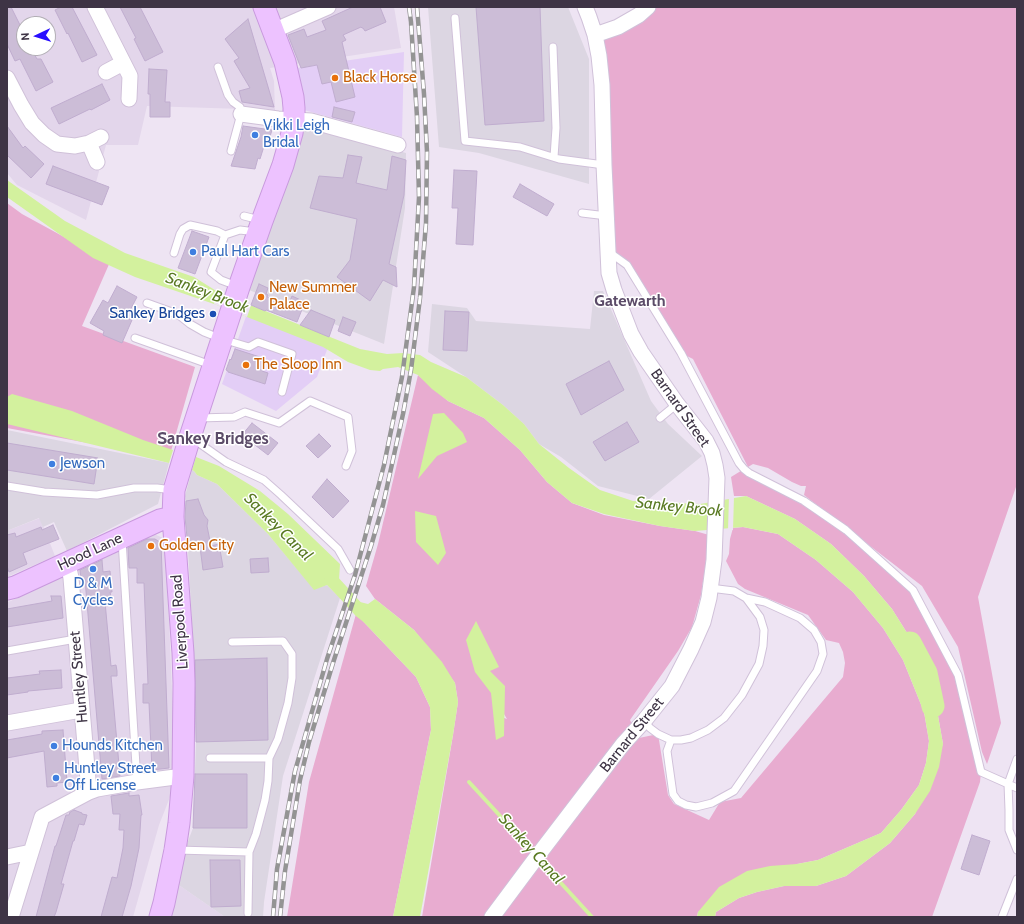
<!DOCTYPE html>
<html>
<head>
<meta charset="utf-8">
<style>
	body { margin:0 }
	#map { position:relative; width:1024px; height:924px; overflow:hidden; background:#eee4f3; font-family:Cabin,sans-serif }
	canvas { display:block }
	.frame { position:absolute; inset:0; border:8px solid #3e3445; pointer-events:none }
	.north { position:absolute; left:16px; top:16px; width:40px; height:40px; box-sizing:border-box; background:#fff; border:1px solid #b2aeb5; border-radius:50%; rotate:266deg; font-size:11px; font-weight:700; line-height:16px; text-align:center; color:#3e3445 }
	.north::after { content:''; display:block; margin:auto; width:14px; height:18px; background:#290fff; clip-path:polygon(50% 0,100% 100%,50% 72%,0 100%) }
</style>
</head>
<body>
<div id="map">
<canvas width="1024" height="924"></canvas>
<div class="frame"></div>
<div class="north">N</div>
</div>
<script>
const ctx = document.querySelector('canvas').getContext('2d');
ctx.lineJoin = 'round';
function fillPath(path, color) {
  ctx.fillStyle = color;
  ctx.fill(path, 'evenodd');
}
function shape(rows) {
  const path = new Path2D();
  for (const r of rows) {
    path.moveTo(r[0], r[1]);
    for (let i = 2; i < r.length; i += 2) path.lineTo(r[i], r[i + 1]);
  }
  return path;
}
function strokePath(path, color, width, dash) {
  ctx.strokeStyle = color;
  ctx.lineWidth = width;
  ctx.lineCap = dash ? 'butt' : 'round';
  ctx.setLineDash(dash || []);
  ctx.stroke(path);
}
function drawText(font, color, halo, rows, align = 'center') {
  ctx.font = font + ' Cabin,sans-serif';
  ctx.lineWidth = 3;
  ctx.setLineDash([]);
  ctx.textBaseline = 'middle';
  ctx.strokeStyle = halo;
  ctx.fillStyle = color;
  for (const [text, x, y, turn = 0] of rows) {
    ctx.save();
    ctx.translate(x, y);
    ctx.rotate((+turn || 0) * Math.PI / 180);
    ctx.textAlign = isNaN(turn) ? turn : align;
    if (halo) ctx.strokeText(text, 0, 0);
    ctx.fillText(text, 0, 0);
    ctx.restore();
  }
}
fillPath(shape([
	[7,7,394,7,401,48,270,68,274,81,275,110,147,106,138,145,106,145,86,220,17,185,7,173],
	[24,24,48,24,48,48,24,48],
	[40,518,55,556,7,577,7,535,9,530],
	[154,534,163,538,165,541,166,549,175,762,172,792,159,825,133,917,7,917,7,602,11,601,59,575],
	[173,881,225,917,163,917]
]), '#e3d6eb');
fillPath(shape([
	[404,52,402,137,304,110,297,68],
	[248,311,328,347,317,377,276,411,222,384]
]), '#e3cef6');
fillPath(shape([
	[428,7,568,7,589,59,589,184,479,153,439,147],
	[302,125,406,153,405,208,384,344,249,290],
	[594,291,603,291,651,401,668,424,702,456,649,499,598,486,561,457,539,444,524,424,503,405,466,377,428,352,432,304,467,308,476,321,590,329],
	[7,430,169,463,158,504,67,551,54,522,43,527,39,518,9,530,10,535,7,535],
	[192,470,194,471,197,475,217,484,268,534,314,589,327,585,340,598,283,776,264,902,263,917,225,917,173,881,193,828,196,742,194,660,185,496]
]), '#dcd6e2');
fillPath(shape([
	[648,7,1017,7,1017,484,978,597,1001,723,987,764,982,752,958,647,922,586,804,495,806,486,801,486,792,482,768,468,753,464,748,467,693,359,681,353,627,265,608,252,595,35],
	[7,203,22,214,110,262,82,326,195,367,169,458,7,428],
	[418,375,448,401,484,418,520,450,547,482,572,503,604,515,660,526,695,531,709,535,705,568,701,595,692,627,678,651,630,720,639,738,658,734,668,795,674,804,709,820,720,802,741,798,843,677,845,663,843,652,839,643,826,640,808,615,745,589,738,584,726,561,729,554,730,539,733,528,743,527,778,534,816,560,853,592,883,628,903,660,924,712,929,741,926,763,919,785,901,810,881,833,818,860,797,864,698,912,697,917,422,917,453,735,458,702,455,683,414,630,375,599,366,586,378,544],
	[492,694,507,719,494,714],
	[744,469,804,501,846,530,913,590,958,675,981,772,980,782,932,917,715,917,716,912,739,898,757,892,784,886,816,886,846,876,890,843,915,814,943,744,934,693,914,644,892,609,864,576,831,544,795,519,746,496,734,496,731,477],
	[356,614,416,677,430,707,431,730,393,917,287,917,309,782]
]), '#e8acd0');
fillPath(shape([
	[7,180,65,221,125,253,194,277,218,292,360,349,387,354,403,353,420,355,431,362,466,377,503,405,524,424,539,444,569,468,600,490,633,501,700,504,746,496,795,519,831,544,864,576,892,609,914,644,934,693,943,744,939,767,930,791,915,814,890,843,846,876,816,886,784,886,757,892,739,898,716,912,715,917,697,917,698,912,719,887,747,871,770,866,797,864,818,860,881,833,901,810,919,785,926,763,929,741,924,712,903,660,883,628,853,592,816,560,778,534,743,527,695,531,660,526,604,514,572,503,547,482,520,450,484,418,448,401,432,389,418,375,398,367,383,369,380,371,370,370,348,362,323,347,214,304,135,277,93,258,7,197],
	[12,394,72,411,143,440,173,450,169,463,7,424,7,397],
	[444,413,463,433,467,442,437,456,418,479,433,414],
	[196,457,219,466,260,491,288,514,340,564,339,580,345,586,340,598,327,585,314,590,268,534,217,484,197,475,194,471,192,470],
	[415,511,436,516,446,553,438,565,416,542],
	[375,599,414,630,442,662,455,683,458,702,453,735,420,917,393,917,431,730,430,707,416,677,356,614,360,602,368,604],
	[476,621,499,667,490,671,505,686,504,736,496,740,491,693,475,672,466,640]
]), '#d3f19e');
fillPath(shape([
	[218,292,251,305,247,317,214,304],
	[733,496,734,496,733,530,728,530,729,497]
]), '#eee4f3');
strokePath(shape([
	[469,782,535,854],
	[539,859,592,917]
]), '#d3f19e', 4);
strokePath(shape([
	[331,579,360,611,372,620]
]), '#d3f19e', 13);
strokePath(shape([
	[910,643,926,673,933,706]
]), '#d3f19e', 23);
const building = shape([
	[7,7,11,7,24,33,24,48,42,48,33,52,37,59,41,59,53,82,36,91,20,59,15,61,7,44,7,7],
	[61,7,72,7,97,55,82,62,68,33,67,34,55,10,61,7],
	[120,7,140,7,163,52,145,61,134,39,136,38,120,7],
	[353,7,380,7,386,22,365,31,363,28,362,28,361,27,343,35,346,40,342,42,355,97,336,102,331,82,322,84,317,65,301,68,288,35,304,29,307,37,326,30,322,21,353,7],
	[476,7,540,7,544,121,485,125,476,7],
	[248,19,274,107,242,102,239,91,250,88,234,61,239,58,225,39,248,19],
	[149,69,167,70,165,102,170,102,170,117,150,117,150,94,148,94,149,69],
	[102,84,110,100,91,110,90,109,59,124,51,108,102,84],
	[334,107,355,112,352,122,332,117,334,107],
	[7,126,23,148,25,146,44,164,31,178,7,155,7,126],
	[243,126,272,130,268,143,265,143,260,159,258,158,255,169,231,166,241,137,243,126],
	[348,155,362,157,356,183,387,190,392,156,406,160,404,195,389,264,396,267,397,287,383,280,370,301,337,277,350,260,357,219,310,208,319,176,343,178,348,155],
	[53,166,109,187,102,205,46,184,53,166],
	[454,170,477,171,473,245,456,244,458,208,452,208,454,170],
	[520,184,554,204,547,216,513,197,520,184],
	[192,231,209,237,195,274,178,268,192,231],
	[259,284,268,288,266,294,268,295,267,297,288,306,292,296,305,302,297,322,266,310,265,311,251,305,259,284],
	[117,286,137,297,126,318,132,320,122,343,103,335,104,331,90,323,103,300,108,303,117,286],
	[311,310,335,320,329,337,300,325,311,310],
	[445,311,469,312,467,351,443,350,445,311],
	[343,317,356,322,350,336,338,331,343,317],
	[235,349,266,359,262,371,268,373,265,384,228,372,228,371,226,370,230,359,231,360,235,349],
	[609,361,624,390,581,415,566,384,609,361],
	[627,422,639,442,605,461,593,442,627,422],
	[252,423,278,443,268,455,242,435,252,423],
	[319,434,331,446,318,458,306,446,319,434],
	[7,443,98,458,94,484,7,470,7,443],
	[327,479,349,501,333,518,312,497,327,479],
	[198,499,204,515,208,520,207,526,211,546,219,544,223,567,203,570,200,547,188,548,185,517,186,501,198,499],
	[53,525,59,539,23,553,27,564,9,572,7,566,7,535,15,533,16,537,41,527,42,530,53,525],
	[147,539,155,539,161,543,169,768,152,770,149,703,143,703,143,684,148,684,144,583,137,583,137,568,129,568,128,548,147,539],
	[268,558,269,572,251,573,250,559,268,558],
	[102,560,103,572,110,571,112,592,110,592,112,601,105,602,111,666,116,665,117,671,117,676,111,676,120,776,102,779,85,579,81,579,80,570,102,560],
	[51,596,61,596,63,618,7,627,7,609,52,601,51,596],
	[267,658,268,740,196,742,195,660,267,658],
	[61,670,62,688,28,691,28,692,7,695,7,678,40,674,39,671,61,670],
	[63,730,67,782,57,783,57,786,47,787,44,751,7,758,7,740,42,734,42,731,63,730],
	[195,774,247,774,247,828,193,828,195,774],
	[129,793,129,796,139,795,142,815,141,815,139,848,131,886,122,917,101,917,112,877,117,878,123,848,124,830,119,830,120,814,113,814,111,796,129,793],
	[74,810,82,813,82,814,87,815,84,825,79,824,74,841,73,841,61,884,64,884,56,912,54,917,36,917,55,846,56,846,66,815,69,815,70,812,74,810],
	[972,835,990,841,979,875,961,869,972,835],
	[210,860,240,860,241,906,211,907,210,860]
]);
fillPath(building, '#ccbdd7');
strokePath(building, '#c0adcf', 1);
const lane = shape([
	[455,18,465,141,520,147,559,159,604,165],
	[553,47,556,128,554,157],
	[218,67,228,95,233,102,240,107,241,114,231,151],
	[582,213,607,216],
	[244,216,260,220],
	[225,235,211,272,221,280,237,286],
	[609,252,627,265,681,353,739,463,744,469,749,473,804,501,846,530,913,590,958,675,981,772,1017,788],
	[174,253,180,234,183,229,190,225,217,231,225,235,240,230,256,232],
	[147,303,172,312,180,316,190,324,204,332,222,339,249,347,258,342,292,354,282,392],
	[135,338,211,365],
	[199,418,234,417,245,412,279,423,310,401,348,417,352,451,346,466],
	[660,418,677,404],
	[191,438,199,443,226,462,264,480,281,495,338,549,350,570],
	[7,486,44,492,97,495,134,488,157,488,172,490],
	[122,540,137,782],
	[232,642,283,641,292,654,292,678,288,703,278,739,269,758],
	[7,651,76,639],
	[644,721,650,728,658,734,671,740,681,740,691,738,708,730,724,718,742,695,759,664,763,646,764,630,760,617,746,598],
	[671,740,667,751,673,794,678,801,686,805,696,807,712,803,734,791,817,671,823,654,821,642,814,630,800,618,765,602,746,598,734,591,710,588],
	[1017,759,1008,784,1009,810,1009,830,1017,850],
	[177,850,249,852,256,834,265,800,268,781,269,758,210,758],
	[248,913,249,852],
	[1002,917,1017,879]
]);
const street = shape([
	[95,7,130,76,129,99],
	[273,31,328,7],
	[595,35,618,27,639,15,648,7],
	[106,72,123,63],
	[7,78,21,105,32,123,44,135,57,144,75,146,89,143,101,137],
	[241,114,278,119,311,121,398,145],
	[89,143,97,162],
	[68,563,71,578,89,792],
	[7,723,81,710],
	[7,857,31,852],
	[11,917,42,817,89,792,97,789,137,782,183,776],
	[492,917,542,850,623,744,644,721,672,686,691,649,703,622,709,598,714,560,717,478,715,465,712,453,706,441,677,404,641,352,631,334,614,290,609,273,604,165,602,85,599,56,595,35,589,17,585,7]
]);
const secondary = shape([
	[7,589,15,587,160,520,173,517],
	[160,917,164,903,175,850,179,823,183,776,184,683,183,653,173,517,174,490,190,437,239,287,262,221,283,165,292,133,294,120,294,108,293,97,285,62,264,7]
]);
strokePath(lane, '#d0c1d9', 9);
strokePath(street, '#d0c1d9', 17);
strokePath(secondary, '#c899dd', 23);
strokePath(lane, '#fff', 7);
strokePath(street, '#fff', 15);
strokePath(secondary, '#edc2ff', 21);
const rail = shape([
	[273,917,277,869,295,771,327,659,355,575,384,465,402,377,414,287,419,197,417,117,411,22,409,7],
	[280,917,285,871,300,780,309,742,333,663,371,546,383,505,403,414,411,370,420,298,426,223,427,152,424,94,417,7]
]);
strokePath(rail, '#949494', 4.5);
strokePath(rail, '#fff', 3, [9]);
for (const [x, y, r, color] of [
	[335,78,4,"#e8710a"],
	[255,135,4,"#3f7fe0"],
	[193,252,4,"#3f7fe0"],
	[261,297,4,"#e8710a"],
	[213,314,4,"#1a4fb4"],
	[246,365,4,"#e8710a"],
	[52,464,4,"#3f7fe0"],
	[151,546,4,"#e8710a"],
	[93,569,4,"#3f7fe0"],
	[54,746,4,"#3f7fe0"],
	[56,778,4,"#3f7fe0"]
]) {
  const dot = new Path2D();
  dot.arc(x, y, r, 0, 2 * Math.PI);
  ctx.fillStyle = color;
  ctx.fill(dot);
  strokePath(dot, '#fff', 1.5);
}
drawText('15px', '#c56008', '#fff', [
	["Black Horse",343,78],
	["New Summer",269,288],
	["Palace",269,305],
	["The Sloop Inn",254,365],
	["Golden City",159,546]
], 'left');
drawText('15px', '#366cbe', '#fff', [
	["Vikki Leigh",263,126],
	["Bridal",263,143],
	["Paul Hart Cars",201,252],
	["Jewson",60,464],
	["D & M",93,584,"center"],
	["Cycles",93,601,"center"],
	["Hounds Kitchen",62,746],
	["Huntley Street",64,769],
	["Off License",64,786]
], 'left');
drawText('15px', '#164399', '#fff', [
	["Sankey Bridges",205,314]
], 'right');
drawText('15px', '#3e3445', '#fff', [
	["Barnard Street",680,408,55],
	["Hood Lane",90,552,-25],
	["Liverpool Road",180,622,-94],
	["Huntley Street",79,677,-95],
	["Barnard Street",632,735,-51]
]);
drawText('italic 16px', '#597a22', '#fff', [
	["Sankey Brook",207,293,21],
	["Sankey Brook",679,507,6],
	["Sankey Canal",278,527,45],
	["Sankey Canal",531,849,48]
]);
drawText('bold 16px', '#5b4b68', '#fff', [
	["Gatewarth",630,301]
]);
drawText('bold 17px', '#5b4b68', '#fff', [
	["Sankey Bridges",213,439]
]);
</script>
</body>
</html>
